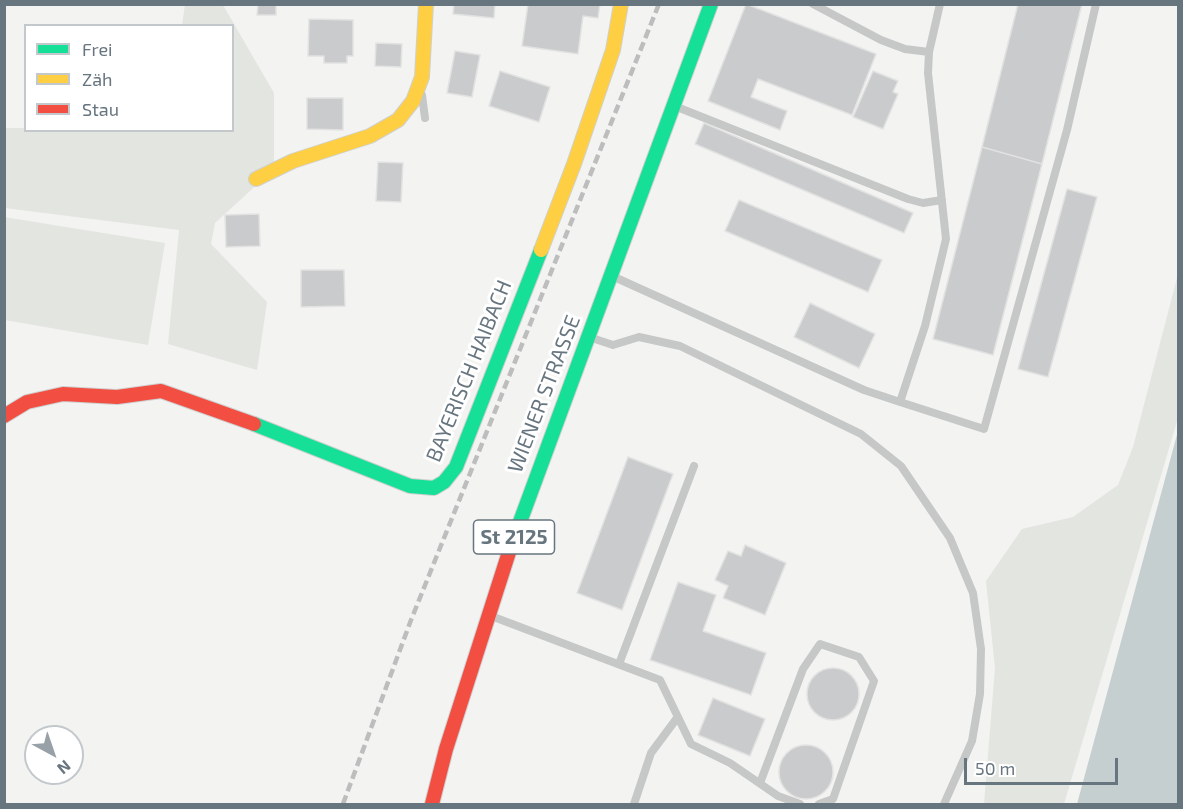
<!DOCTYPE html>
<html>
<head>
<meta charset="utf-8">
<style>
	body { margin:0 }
	#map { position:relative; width:1183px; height:809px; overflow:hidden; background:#f3f3f2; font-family:"Exo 2",sans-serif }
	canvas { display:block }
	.frame { position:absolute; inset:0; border:6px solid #67757f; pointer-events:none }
	.legend { position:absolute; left:24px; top:24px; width:210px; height:108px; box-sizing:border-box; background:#fff; border:2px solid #c2c8cc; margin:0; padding:8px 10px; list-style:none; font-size:18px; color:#67757f }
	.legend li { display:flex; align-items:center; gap:12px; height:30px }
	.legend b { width:30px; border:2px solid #c2c8cc }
	.north { position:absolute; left:24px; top:725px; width:60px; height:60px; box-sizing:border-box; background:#fff; border:2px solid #c2c8cc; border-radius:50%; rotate:140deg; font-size:16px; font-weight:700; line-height:24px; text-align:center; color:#67757f }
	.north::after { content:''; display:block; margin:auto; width:21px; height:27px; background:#98a1a7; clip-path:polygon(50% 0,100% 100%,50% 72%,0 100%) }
	.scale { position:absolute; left:964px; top:758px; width:154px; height:27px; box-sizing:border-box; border:3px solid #67757f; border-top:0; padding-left:8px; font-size:18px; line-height:21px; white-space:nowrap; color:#67757f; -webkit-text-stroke:4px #fff; paint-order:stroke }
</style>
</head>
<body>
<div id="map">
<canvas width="1183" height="809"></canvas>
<div class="frame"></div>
<ul class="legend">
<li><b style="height:8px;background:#16e098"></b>Frei</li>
<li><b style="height:8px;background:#ffcf43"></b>Zäh</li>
<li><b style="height:8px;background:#f24e42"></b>Stau</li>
</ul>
<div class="north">N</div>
<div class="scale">50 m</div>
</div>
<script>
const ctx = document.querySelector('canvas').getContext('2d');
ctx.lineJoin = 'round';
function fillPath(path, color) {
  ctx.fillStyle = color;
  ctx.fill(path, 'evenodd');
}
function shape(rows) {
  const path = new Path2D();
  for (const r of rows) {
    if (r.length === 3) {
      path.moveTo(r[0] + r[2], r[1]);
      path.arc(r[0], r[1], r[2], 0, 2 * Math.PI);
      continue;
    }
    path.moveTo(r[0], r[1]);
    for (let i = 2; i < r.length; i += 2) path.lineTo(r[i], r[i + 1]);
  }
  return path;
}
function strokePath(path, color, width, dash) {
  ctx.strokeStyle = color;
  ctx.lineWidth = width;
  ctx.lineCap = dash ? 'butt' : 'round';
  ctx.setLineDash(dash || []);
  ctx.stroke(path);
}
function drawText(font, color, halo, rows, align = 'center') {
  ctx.font = font + ' "Exo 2",sans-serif';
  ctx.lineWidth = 6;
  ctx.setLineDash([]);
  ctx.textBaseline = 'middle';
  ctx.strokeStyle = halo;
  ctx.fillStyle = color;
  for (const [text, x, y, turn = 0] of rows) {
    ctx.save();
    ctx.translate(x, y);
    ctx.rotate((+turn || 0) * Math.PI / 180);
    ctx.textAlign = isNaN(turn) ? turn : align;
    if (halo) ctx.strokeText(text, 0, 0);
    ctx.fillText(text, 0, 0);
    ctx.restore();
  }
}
fillPath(shape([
	[185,5,223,5,274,93,274,169,215,223,211,244,267,302,257,370,168,344,179,230,5,208,4,128,25,128,26,130,232,130,232,26,182,25],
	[4,217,165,243,148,345,5,320],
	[1178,274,1178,418,1064,804,984,804,995,668,986,581,1022,529,1073,517,1118,485,1133,447]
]), '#e2e5e0');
fillPath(shape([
	[1178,431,1178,804,1077,804]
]), '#c6cfd0');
const building = shape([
	[258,4,276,4,276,15,257,15,258,4],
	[454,4,495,4,494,18,453,14,454,4],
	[528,4,557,5,600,4,598,18,583,16,578,54,522,46,528,4],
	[746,4,876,54,852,115,758,79,751,97,787,111,780,130,708,101,746,4],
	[1018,4,1082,4,1042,164,982,147,1018,4],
	[309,19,353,20,353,56,347,56,347,63,324,63,324,56,308,56,309,19],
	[376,43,402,44,401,67,375,66,376,43],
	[455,51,480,55,472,97,447,93,455,51],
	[500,71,550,87,539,122,489,106,500,71],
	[873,71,898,81,893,92,898,94,883,129,853,117,873,71],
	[307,98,343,98,343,130,307,129,307,98],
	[704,123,913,213,904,233,695,144,704,123],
	[982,147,1042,164,993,355,933,339,982,147],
	[378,162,403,163,401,202,376,201,378,162],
	[1067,189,1097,197,1048,377,1018,369,1067,189],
	[739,200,882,260,868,292,725,231,739,200],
	[259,214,260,246,226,247,225,215,259,214],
	[301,270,344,270,345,306,301,307,301,270],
	[810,303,875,334,859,368,794,337,810,303],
	[628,457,673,474,622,610,577,593,628,457],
	[745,545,786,563,765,615,723,598,728,586,715,580,728,551,741,556,745,545],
	[678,582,716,595,703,631,766,653,751,695,650,660,678,582],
	[833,694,26],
	[713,698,765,719,750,756,698,735,713,698],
	[806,772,27]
]);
fillPath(building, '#cacbcc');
strokePath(building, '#e2e2e2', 1.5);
const fast = shape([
	[254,424,410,486,434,488,444,482,456,467,541,250],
	[510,549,711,4]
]);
const slow = shape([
	[256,179,293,161,370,136,398,120,413,101,422,77,426,4],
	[541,250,574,164,613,50,621,4]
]);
const jam = shape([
	[4,416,27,402,63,394,117,397,161,391,254,424],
	[432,804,446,749,510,549]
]);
strokePath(fast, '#cfd0d0', 16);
strokePath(slow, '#cfd0d0', 16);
strokePath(jam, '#cfd0d0', 16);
strokePath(shape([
	[813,4,881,40,905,49,929,52],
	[422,95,425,118],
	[677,107,908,199,923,203,942,200],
	[612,276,864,390,900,402,925,326,946,239,928,73,929,52,940,4],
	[589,337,613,345,639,337,680,346,861,434,901,466,950,538,973,593,981,649,980,694,972,741,944,804],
	[900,402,984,429,1067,130,1096,4],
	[491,616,660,680,691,744,730,763,778,796,800,804],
	[619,664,694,466],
	[760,783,803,669,820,644,859,657,874,681,833,799,819,804],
	[634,804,651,753,677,718]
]), '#c6c8c8', 8);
strokePath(fast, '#16e098', 14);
strokePath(slow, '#ffcf43', 14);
strokePath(jam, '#f24e42', 14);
strokePath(shape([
	[343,804,411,620,659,4]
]), '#bdbdbe', 4.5, [9, 4.5]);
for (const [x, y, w] of [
	[514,537,81]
]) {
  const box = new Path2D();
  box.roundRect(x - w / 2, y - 17, w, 34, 4.5);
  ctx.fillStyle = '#fff';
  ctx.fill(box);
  strokePath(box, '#67757f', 1.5);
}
drawText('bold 20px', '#67757f', null, [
	["St 2125",514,537]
]);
drawText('21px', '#67757f', '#fff', [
	["BAYERISCH HAIBACH",469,371,-68],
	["WIENER STRASSE",544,394,-69]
]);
</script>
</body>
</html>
